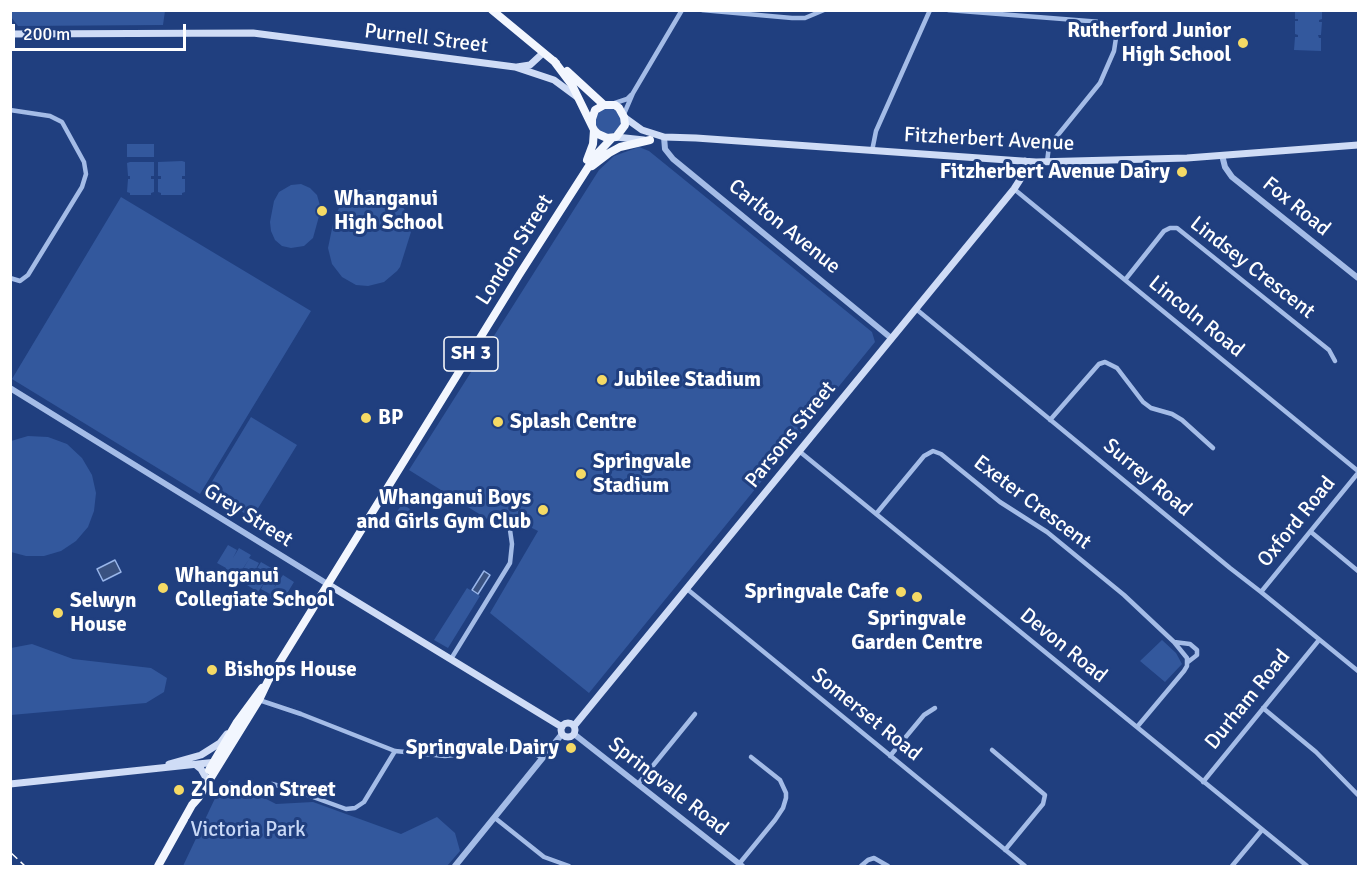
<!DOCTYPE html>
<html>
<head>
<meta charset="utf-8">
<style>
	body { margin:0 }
	#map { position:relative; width:1369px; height:877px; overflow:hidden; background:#203f7f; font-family:Signika,sans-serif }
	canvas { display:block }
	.frame { position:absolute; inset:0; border:12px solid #fff; pointer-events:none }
	.scale { position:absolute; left:12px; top:24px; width:174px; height:27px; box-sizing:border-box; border:3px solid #fff; border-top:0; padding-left:8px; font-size:18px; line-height:21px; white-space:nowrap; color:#fff; -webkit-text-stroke:4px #203f7f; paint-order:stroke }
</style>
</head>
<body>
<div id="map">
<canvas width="1369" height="877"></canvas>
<div class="frame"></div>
<div class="scale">200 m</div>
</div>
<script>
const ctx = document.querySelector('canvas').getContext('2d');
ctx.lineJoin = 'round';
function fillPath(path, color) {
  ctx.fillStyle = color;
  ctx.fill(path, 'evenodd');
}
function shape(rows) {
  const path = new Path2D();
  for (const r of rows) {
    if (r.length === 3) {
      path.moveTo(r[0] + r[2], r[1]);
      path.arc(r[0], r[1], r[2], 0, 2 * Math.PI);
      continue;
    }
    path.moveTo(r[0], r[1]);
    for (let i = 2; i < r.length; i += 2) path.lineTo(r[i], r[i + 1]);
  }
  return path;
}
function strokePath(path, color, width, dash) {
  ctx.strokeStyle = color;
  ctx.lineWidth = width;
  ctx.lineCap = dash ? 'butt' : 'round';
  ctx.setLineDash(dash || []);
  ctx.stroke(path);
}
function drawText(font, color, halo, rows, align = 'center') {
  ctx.font = font + ' Signika,sans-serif';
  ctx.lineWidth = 6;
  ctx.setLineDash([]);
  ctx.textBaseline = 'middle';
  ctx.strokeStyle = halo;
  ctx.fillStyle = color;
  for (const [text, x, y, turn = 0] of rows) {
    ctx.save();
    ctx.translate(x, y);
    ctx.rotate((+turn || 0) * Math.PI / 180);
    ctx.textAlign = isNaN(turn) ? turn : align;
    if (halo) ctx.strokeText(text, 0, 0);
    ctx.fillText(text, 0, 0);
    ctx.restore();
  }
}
fillPath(shape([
	[11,10,165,10,165,11,163,25,18,26,11,17],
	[1295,11,1322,11,1322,19,1319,20,1319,22,1322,22,1321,35,1318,35,1319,38,1321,38,1321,51,1294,50,1295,37,1298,37,1298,35,1295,34,1295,21,1298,21,1298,19,1295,19],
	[608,121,13],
	[127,144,154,144,154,157,127,157],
	[639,147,649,151,872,332,875,342,589,693,490,613,538,531,506,515,500,527,409,470,599,170,614,156],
	[182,161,185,162,185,176,182,176,182,179,185,179,185,192,182,193,182,195,161,195,161,193,158,192,158,179,161,179,161,176,158,176,158,162],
	[130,162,154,162,154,176,151,176,151,179,154,179,154,192,151,193,151,195,130,195,130,193,127,192,128,179,130,179,130,176,128,176,127,163],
	[301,184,310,188,317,195,321,209,313,238,304,246,291,248,282,246,275,240,271,231,270,222,274,201,279,192,291,185],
	[369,190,387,193,397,200,408,214,411,232,400,267,397,271,384,282,368,286,356,285,342,277,332,264,328,248,334,219,339,208,352,196],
	[121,197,311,311,200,494,12,379],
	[251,417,297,445,252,518,207,490],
	[28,436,48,437,67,444,82,458,92,475,96,493,94,511,88,527,76,541,61,551,44,556,26,556,11,552,11,441],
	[402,504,410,509,399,527,391,521],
	[228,545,237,550,233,558,239,548,251,555,249,558,259,563,253,575,261,562,273,569,272,571,280,576,274,588,283,575,294,582,280,605,269,598,270,594,261,589,264,583,258,592,247,585,248,582,239,576,249,559,237,578,225,571,226,568,217,563],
	[467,588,480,596,448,648,434,640],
	[1162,640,1176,653,1182,664,1165,682,1140,661],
	[32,644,73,659,151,668,167,678,164,692,146,703,11,715,11,648],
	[229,780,276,804,313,802,401,834,437,817,455,833,460,851,447,866,183,866,218,792,223,794]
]), '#33589d');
const water = shape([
	[115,560,121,572,103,581,97,569,115,560],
	[484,571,490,575,478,594,472,590,484,571]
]);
fillPath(water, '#3a5281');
strokePath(water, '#98b5e9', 1.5);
strokePath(shape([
	[702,10,792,18,805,18,824,10],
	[948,10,1101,22,1112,29,1116,38,1114,51,1100,83,1049,146,1047,162],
	[615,103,627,99,631,95],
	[10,110,50,116,62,122,84,162,86,174,82,187,28,275,20,281,10,278],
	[624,114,633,93,682,10],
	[872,151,876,131,930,10],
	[1014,189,1358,471],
	[1125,280,1164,231,1170,228,1177,228,1329,350,1335,361],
	[916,309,1230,568,1261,592,1358,671],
	[1050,420,1099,364,1105,362,1117,368,1143,402,1151,408,1172,414,1182,420,1213,448],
	[799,451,1307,866],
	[876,514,924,456,933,451,941,454,1000,502,1047,532,1124,595,1174,642,1187,658,1187,666,1184,671,1137,727],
	[1311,532,1358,571],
	[687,589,1025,866],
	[1261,592,1358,473],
	[1174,642,1190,644,1197,650,1197,655,1188,662],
	[451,659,510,563,512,544,509,523],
	[259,700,301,714,395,751,445,756,523,748,543,758],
	[1263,708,1316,752,1358,795],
	[992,750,1045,795,1043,804,1005,850],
	[890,756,924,715,935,708],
	[1203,782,1319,640],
	[272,784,291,789,346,809,355,808,364,802,395,751],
	[638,784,695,714],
	[495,818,544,857,569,866],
	[739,864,775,820,783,808,786,798,786,793,780,780,751,757],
	[861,866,868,860,874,858,888,866],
	[1232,866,1262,830]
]), '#a4bce7', 4.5);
strokePath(shape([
	[664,137,665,149,673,159,891,338],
	[1222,155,1225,167,1232,177,1358,278],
	[10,388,329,585],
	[574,734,742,866],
	[455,866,562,734]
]), '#a4bce7', 6);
strokePath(shape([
	[10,34,253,33,515,67,554,80,577,97],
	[517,67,530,65,543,53],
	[624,117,642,130,664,137,696,138,1036,162,1187,158,1358,145],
	[616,137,644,140],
	[329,585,562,727],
	[568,730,7],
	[574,726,1014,189,1023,175,1025,161],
	[169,764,201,755,220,743,227,734],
	[196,765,201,769,205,776],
	[10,784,217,762]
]), '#cfdcf6', 7);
strokePath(shape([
	[492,10,556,63],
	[554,61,572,85,594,130,598,134,607,138,616,137,625,125,624,117,619,108,615,105,604,105,595,110,592,119,592,125],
	[567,71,604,105],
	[587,160,593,144,594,130],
	[592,166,609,153,620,147,650,140],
	[209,770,237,722,262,688],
	[158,866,192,805,199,797,259,700,268,681,519,275,596,155,612,138]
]), '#f2f6fe', 8);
strokePath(shape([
	[10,852,25,866]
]), '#fff', 1.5, [10, 4.5]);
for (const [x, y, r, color] of [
	[1243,43,6,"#f5da65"],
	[1182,172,6,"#f5da65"],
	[322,211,6,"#f5da65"],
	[602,380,6,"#f5da65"],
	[366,418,6,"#f5da65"],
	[498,422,6,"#f5da65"],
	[581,474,6,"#f5da65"],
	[543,510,6,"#f5da65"],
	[163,588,6,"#f5da65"],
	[901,592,6,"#f5da65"],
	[917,597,6,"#f5da65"],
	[58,613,6,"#f5da65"],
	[212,670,6,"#f5da65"],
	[571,748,6,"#f5da65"],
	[179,790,6,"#f5da65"]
]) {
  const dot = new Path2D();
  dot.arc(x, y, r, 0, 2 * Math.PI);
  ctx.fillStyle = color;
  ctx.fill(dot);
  strokePath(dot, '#203f7f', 2);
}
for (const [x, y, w] of [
	[471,354,54]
]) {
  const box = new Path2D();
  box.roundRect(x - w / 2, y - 17, w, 34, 4.5);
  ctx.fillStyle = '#203f7f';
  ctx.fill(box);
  strokePath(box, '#fff', 1.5);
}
drawText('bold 20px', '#fff', null, [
	["SH 3",471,354]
]);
drawText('bold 21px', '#fff', '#203f7f', [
	["Rutherford Junior",1231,31,"right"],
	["High School",1231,55,"right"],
	["Fitzherbert Avenue Dairy",1170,172,"right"],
	["Whanganui",334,199],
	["High School",334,223],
	["Jubilee Stadium",614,380],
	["BP",378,418],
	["Splash Centre",510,422],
	["Springvale",593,462],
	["Stadium",593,486],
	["Whanganui Boys",531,498,"right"],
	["and Girls Gym Club",531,522,"right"],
	["Whanganui",175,576],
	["Collegiate School",175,600],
	["Springvale Cafe",889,592,"right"],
	["Selwyn",70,601],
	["House",70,625],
	["Springvale",917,619,"center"],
	["Garden Centre",917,643,"center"],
	["Bishops House",224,670],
	["Springvale Dairy",559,748,"right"],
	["Z London Street",191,790]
], 'left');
drawText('21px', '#fff', '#203f7f', [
	["Purnell Street",426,39,7],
	["Fitzherbert Avenue",989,140,3],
	["Fox Road",1296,207,39],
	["Carlton Avenue",784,227,39],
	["London Street",515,250,-58],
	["Lindsey Crescent",1252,268,38],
	["Lincoln Road",1196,317,39],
	["Parsons Street",791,435,-51],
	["Surrey Road",1147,478,40],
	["Exeter Crescent",1032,503,37],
	["Grey Street",248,516,32],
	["Oxford Road",1297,522,-51],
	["Devon Road",1063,646,39],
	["Durham Road",1248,700,-51],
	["Somerset Road",866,715,39],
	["Springvale Road",668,787,38]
]);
drawText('21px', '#c8d8f6', '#203f7f', [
	["Victoria Park",248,830]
]);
</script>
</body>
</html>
